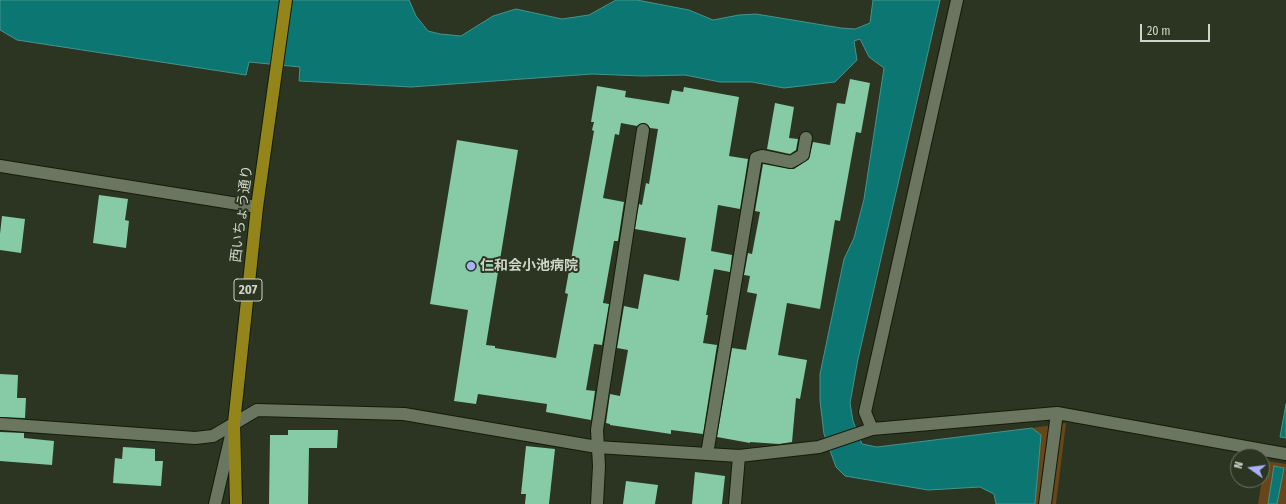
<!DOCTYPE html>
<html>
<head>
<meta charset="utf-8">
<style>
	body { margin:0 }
	#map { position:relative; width:1286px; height:504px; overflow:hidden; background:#2b3521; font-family:"Fira Sans Condensed",sans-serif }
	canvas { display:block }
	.north { position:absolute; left:1230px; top:448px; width:40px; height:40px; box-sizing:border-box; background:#2b3521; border:1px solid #6c7564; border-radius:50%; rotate:284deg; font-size:11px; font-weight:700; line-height:16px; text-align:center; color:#cdd4c8 }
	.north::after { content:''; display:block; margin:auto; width:14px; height:18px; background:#aab0fb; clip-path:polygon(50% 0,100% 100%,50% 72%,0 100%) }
	.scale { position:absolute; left:1140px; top:24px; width:70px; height:18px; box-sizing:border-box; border:2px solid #cdd4c8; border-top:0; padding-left:5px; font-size:12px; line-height:14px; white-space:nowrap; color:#cdd4c8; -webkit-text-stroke:3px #2b3521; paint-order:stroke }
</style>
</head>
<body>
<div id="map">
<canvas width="1286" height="504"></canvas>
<div class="north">N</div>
<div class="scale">20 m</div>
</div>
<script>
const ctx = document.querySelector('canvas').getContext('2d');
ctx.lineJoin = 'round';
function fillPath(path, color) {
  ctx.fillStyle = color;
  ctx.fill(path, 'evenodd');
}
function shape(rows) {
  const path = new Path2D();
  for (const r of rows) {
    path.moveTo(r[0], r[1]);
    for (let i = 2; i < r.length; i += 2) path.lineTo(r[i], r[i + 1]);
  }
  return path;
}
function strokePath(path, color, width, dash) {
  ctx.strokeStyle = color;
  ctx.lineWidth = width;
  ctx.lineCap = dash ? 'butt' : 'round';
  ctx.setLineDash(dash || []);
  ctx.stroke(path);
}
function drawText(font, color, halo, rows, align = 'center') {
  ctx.font = font + ' "Fira Sans Condensed","Noto Sans JP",sans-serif';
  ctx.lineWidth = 4;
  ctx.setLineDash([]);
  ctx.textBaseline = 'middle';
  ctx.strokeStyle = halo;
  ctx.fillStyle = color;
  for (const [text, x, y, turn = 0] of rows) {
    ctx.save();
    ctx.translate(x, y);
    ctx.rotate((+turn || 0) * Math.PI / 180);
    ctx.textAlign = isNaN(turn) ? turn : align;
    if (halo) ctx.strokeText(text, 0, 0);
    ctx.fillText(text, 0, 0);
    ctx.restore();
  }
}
fillPath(shape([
	[1066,423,1056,504,1035,504,1041,435,1032,428],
	[1265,461,1286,464,1286,504,1277,504,1283,468,1275,466,1268,504,1258,504]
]), '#684619');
const water = shape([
	[0,0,409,0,416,16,428,31,440,34,461,36,493,16,516,9,562,19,589,15,616,0,637,0,689,10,713,20,739,15,756,14,841,28,855,29,870,23,873,0,940,0,858,359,850,403,853,421,862,444,877,447,1032,428,1041,435,1035,504,996,504,994,494,980,487,928,490,845,476,836,467,824,434,820,401,820,374,844,259,854,238,864,199,884,68,869,57,860,39,854,41,857,60,835,82,784,88,752,82,720,82,685,75,642,76,592,74,411,87,299,81,300,67,249,62,246,75,17,40,0,30,0,0],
	[1286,404,1286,438,1280,437,1286,404],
	[1274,466,1284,468,1277,504,1268,504,1274,466]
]);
fillPath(water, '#0c7772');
strokePath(water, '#46938c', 1);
fillPath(shape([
	[850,79,870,83,861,133,856,132,840,221,835,220,820,309,787,303,778,355,807,360,800,399,796,398,792,442,779,444,750,442,750,443,717,437,732,348,746,350,757,294,747,292,750,276,744,275,748,253,752,254,760,212,755,211,763,164,789,169,794,169,809,159,813,142,830,145,837,103,845,104],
	[597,86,626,91,625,97,669,104,672,90,683,92,684,87,739,97,729,156,748,159,740,209,718,205,711,251,732,255,730,272,714,269,706,315,708,315,703,343,717,345,703,434,671,430,671,434,610,425,610,424,606,423,610,394,620,396,628,350,617,348,624,306,638,309,644,274,679,281,686,238,635,229,639,204,642,205,646,183,649,184,658,129,650,128,647,124,644,123,637,126,621,123,619,135,615,134,603,198,624,202,618,241,614,241,603,303,609,304,602,345,594,344,586,390,595,391,591,420,546,412,547,404,478,394,476,404,454,401,468,310,430,304,457,140,518,150,486,345,495,346,495,348,556,358,568,294,565,293,594,131,592,130,594,122,591,122],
	[775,103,794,107,789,138,798,139,796,150,790,154,767,149],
	[99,195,128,199,125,220,129,221,126,248,93,243],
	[2,216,25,219,21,253,0,250,0,234],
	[0,374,18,375,17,398,26,398,25,418,0,417],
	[288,430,338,430,337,448,309,448,308,504,269,504,270,435,288,435],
	[0,432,24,433,24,438,54,441,52,465,0,461],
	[526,446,555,449,549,504,525,504,526,494,521,494],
	[123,447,155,449,155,461,163,461,161,486,113,483,115,458,122,459],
	[695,472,725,476,722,504,692,504],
	[626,481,658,485,655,504,623,504]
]), '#86caa6');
const minor = shape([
	[0,166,257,207],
	[0,424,195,438,213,436,257,410,404,414,597,447,739,456,819,447,872,429,1057,413,1286,454],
	[872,429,865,412,957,0],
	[707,454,756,158,762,156,791,162,803,155,806,138],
	[215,504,232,431],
	[597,504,599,466,597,430,643,130],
	[735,504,739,456],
	[1045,504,1057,413]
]);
const highway = shape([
	[236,504,234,423,257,207,286,0]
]);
strokePath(minor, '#131c0a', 14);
strokePath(highway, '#131c0a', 14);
strokePath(minor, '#6a765f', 12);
strokePath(highway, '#94851b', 12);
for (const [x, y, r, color] of [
	[471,266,5,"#aab0fb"]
]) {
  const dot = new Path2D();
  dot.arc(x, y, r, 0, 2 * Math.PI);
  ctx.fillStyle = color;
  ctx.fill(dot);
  strokePath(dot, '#2b3521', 1.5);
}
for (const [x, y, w] of [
	[248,290,28]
]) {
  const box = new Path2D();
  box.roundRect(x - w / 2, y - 11, w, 22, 3);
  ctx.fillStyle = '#2b3521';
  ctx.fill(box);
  strokePath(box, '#cdd4c8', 1);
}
drawText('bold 13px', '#cdd4c8', null, [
	["207",248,290]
]);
drawText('14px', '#cdd4c8', '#2b3521', [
	["西いちょう通り",242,214,-83]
]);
drawText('bold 14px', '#cdd4c8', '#2b3521', [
	["仁和会小池病院",480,266]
], 'left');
</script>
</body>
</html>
